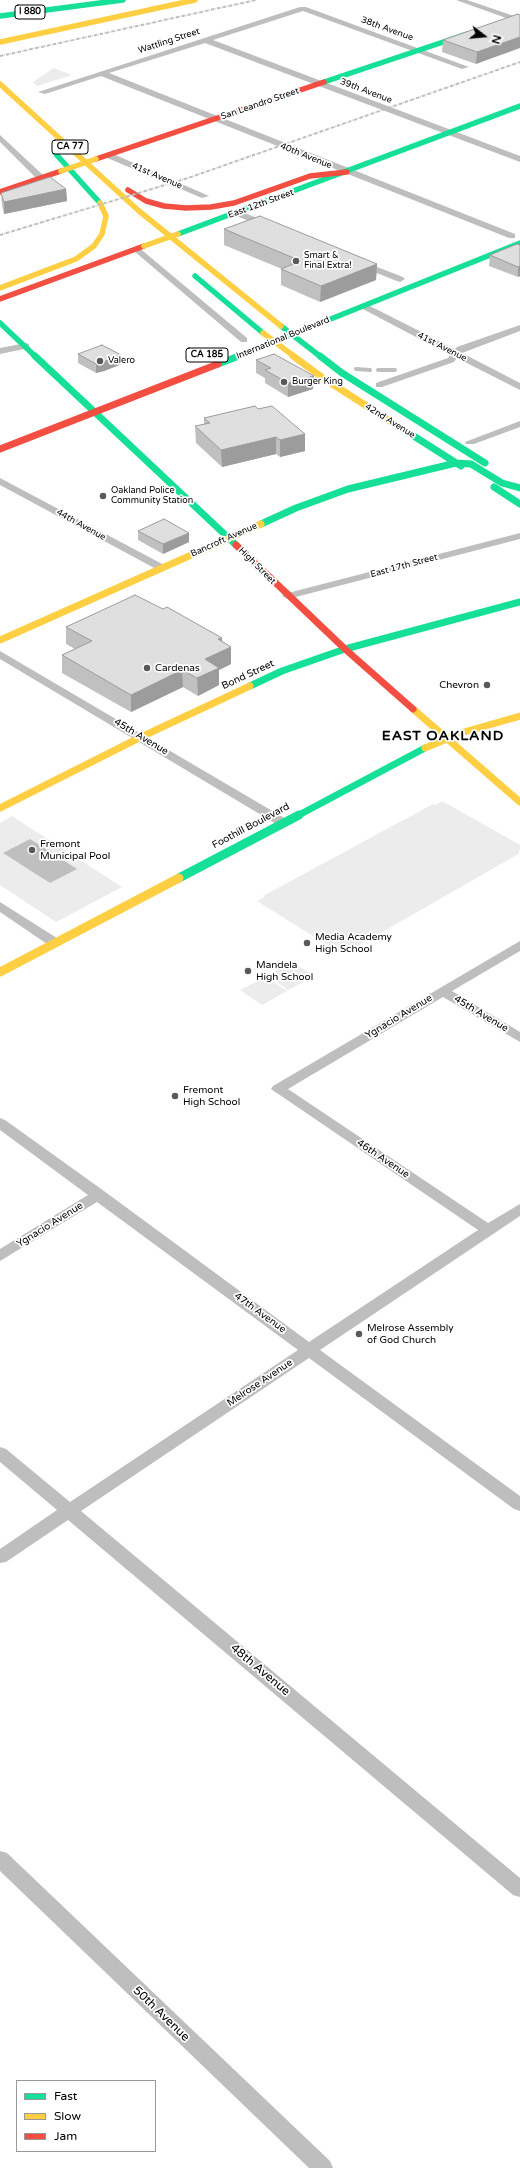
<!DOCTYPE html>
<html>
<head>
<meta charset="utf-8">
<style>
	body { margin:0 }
	#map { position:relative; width:520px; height:2168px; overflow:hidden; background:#fff; font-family:"Varela Round",sans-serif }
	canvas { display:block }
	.legend { position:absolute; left:16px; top:2080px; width:140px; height:72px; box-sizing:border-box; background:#fff; border:1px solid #999; margin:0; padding:5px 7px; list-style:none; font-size:12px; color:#000 }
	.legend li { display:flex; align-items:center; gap:8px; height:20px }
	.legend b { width:20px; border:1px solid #999 }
	.north { position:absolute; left:464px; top:16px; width:40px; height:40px; -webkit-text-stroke:3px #fff; paint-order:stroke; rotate:106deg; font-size:11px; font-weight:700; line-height:16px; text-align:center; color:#000 }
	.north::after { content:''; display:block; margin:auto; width:14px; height:18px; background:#000; clip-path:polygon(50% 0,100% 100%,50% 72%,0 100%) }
</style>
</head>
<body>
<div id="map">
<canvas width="520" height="2168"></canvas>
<ul class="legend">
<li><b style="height:5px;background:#16e098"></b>Fast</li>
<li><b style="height:5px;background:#ffcf43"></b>Slow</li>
<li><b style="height:5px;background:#f24e42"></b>Jam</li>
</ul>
<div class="north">N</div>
</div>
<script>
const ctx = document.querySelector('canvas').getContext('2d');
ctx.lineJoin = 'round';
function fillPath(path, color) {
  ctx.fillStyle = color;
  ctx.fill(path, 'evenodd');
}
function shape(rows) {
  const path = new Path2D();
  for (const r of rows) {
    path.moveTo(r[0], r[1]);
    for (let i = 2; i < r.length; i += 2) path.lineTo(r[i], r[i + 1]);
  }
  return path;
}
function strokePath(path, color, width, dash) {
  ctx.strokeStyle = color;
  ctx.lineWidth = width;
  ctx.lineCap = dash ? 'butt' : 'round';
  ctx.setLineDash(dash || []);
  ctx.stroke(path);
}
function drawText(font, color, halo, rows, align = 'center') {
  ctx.font = font + ' "Varela Round",sans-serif';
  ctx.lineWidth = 3.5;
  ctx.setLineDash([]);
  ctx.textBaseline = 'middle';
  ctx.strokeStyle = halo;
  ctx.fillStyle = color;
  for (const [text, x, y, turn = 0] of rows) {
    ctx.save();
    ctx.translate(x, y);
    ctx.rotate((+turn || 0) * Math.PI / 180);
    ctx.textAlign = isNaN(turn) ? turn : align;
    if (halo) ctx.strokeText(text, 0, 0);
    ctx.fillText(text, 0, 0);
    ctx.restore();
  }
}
fillPath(shape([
	[54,68,72,75,37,86,33,82],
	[442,801,520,845,520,850,518,852,520,853,351,950,348,948,340,953,257,901,265,897,263,896,433,804,435,805],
	[12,816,122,887,56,922,0,885,0,823],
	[292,962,314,976,288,990,267,975],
	[266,977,287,991,262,1005,240,990]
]), '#ececec');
fillPath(shape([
	[30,839,77,869,50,883,3,853]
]), '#bfbfbf');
strokePath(shape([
	[356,369,370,370],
	[378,370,395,370]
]), '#bfbfbf', 4);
fillPath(shape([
	[456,0,467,0,520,18,520,23,456,0],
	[300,7,306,7,469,67,462,69,303,11,213,40,520,156,520,162,205,43,109,73,515,234,515,238,509,238,101,76,45,94,38,92,300,7],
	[0,135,44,176,44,180,38,180,0,142,0,135],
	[105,153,111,153,209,196,202,198,105,157,105,153],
	[237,210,272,224,273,226,266,228,234,215,234,211,237,210],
	[137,246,247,338,247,342,241,342,134,251,133,249,137,246],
	[359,260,403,277,405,279,400,282,397,281,356,265,356,261,359,260],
	[364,303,455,349,457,347,520,325,520,331,462,353,520,383,520,390,457,358,454,362,382,387,376,387,376,383,448,358,450,355,361,308,359,306,364,303],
	[26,343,29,344,29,348,0,354,0,348,26,343],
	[520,421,520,427,474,444,466,444,465,442,520,421],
	[0,478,166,566,167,568,166,570,158,570,0,485,0,478],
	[520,533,520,539,288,599,282,596,284,594,520,533],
	[0,651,286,819,288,822,282,826,278,825,0,659,0,651],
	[0,902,60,940,62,943,60,946,50,946,0,912,0,902],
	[520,941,520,951,452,991,520,1032,520,1042,443,997,288,1089,488,1223,520,1204,520,1216,320,1350,520,1496,520,1511,514,1509,309,1358,81,1511,520,1878,520,1897,513,1895,68,1520,6,1562,0,1563,0,1549,57,1510,0,1462,0,1447,6,1449,70,1502,298,1350,97,1202,0,1261,0,1249,88,1195,0,1130,0,1118,5,1120,104,1191,309,1342,478,1230,271,1089,273,1086,520,941],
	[0,1851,7,1853,330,2161,333,2168,309,2168,0,1871,0,1851]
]), '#bebebe');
strokePath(shape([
	[0,16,123,0],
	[324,82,467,34],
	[55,153,100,203],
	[178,234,520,106],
	[195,276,263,333],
	[0,323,36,357],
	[281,326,321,357],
	[236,357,520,243]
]), '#16e098', 5.5);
strokePath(shape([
	[35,356,236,545],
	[320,356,342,373,485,463],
	[218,364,239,356],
	[390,421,461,466],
	[494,487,520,504],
	[261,524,296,508,348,489,456,463,471,464,502,483,520,488],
	[250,686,282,671,345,649,520,602],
	[297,816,425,748]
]), '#16e098', 7);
strokePath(shape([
	[179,878,299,815]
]), '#16e098', 9);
strokePath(shape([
	[0,42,195,0],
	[0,84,139,211,281,326],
	[0,288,76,259,94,246,102,234,106,216,100,203],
	[263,333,295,357]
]), '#ffcf43', 5.5);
strokePath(shape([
	[293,356,323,378,390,421],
	[0,640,261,524],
	[413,709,520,802],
	[425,748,464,732,520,716],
	[0,808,141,737,250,686]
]), '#ffcf43', 7);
strokePath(shape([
	[0,972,179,878]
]), '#ffcf43', 9);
strokePath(shape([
	[96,159,324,82],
	[128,190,146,201,164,206,186,208,211,207,234,203,310,176,347,172],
	[0,192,61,171],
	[0,299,144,246]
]), '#f24e42', 5.5);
strokePath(shape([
	[0,449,218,364],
	[236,545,345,649,413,709]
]), '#f24e42', 7);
strokePath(shape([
	[0,56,256,0],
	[0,235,188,178,520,62]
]), '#bebebe', 2, [3.5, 1, 0.5, 1]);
strokePath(shape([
	[61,171,96,159],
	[144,246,178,234]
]), '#ffcf43', 5.5);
fillPath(shape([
	[520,15,476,64,442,52,443,40],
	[66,189,67,201,4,214,2,205,1,193],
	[224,229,377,264,376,280,320,302,281,285,281,269,282,269,224,245],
	[520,245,520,276,518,277,489,266,490,255],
	[78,354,121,355,122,364,104,371,96,373,78,363],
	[256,360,314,376,313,389,288,397,265,383,265,378,256,373],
	[258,409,305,434,305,451,280,457,276,454,222,467,196,443,195,426,204,424,204,418],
	[138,531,189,533,189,542,163,554,138,540],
	[66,627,222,638,222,641,231,647,231,664,219,670,219,685,198,696,183,687,131,712,62,673,62,655,75,649,66,644]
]), '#c0c0c0');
fillPath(shape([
	[520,37,520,48,476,64,477,52],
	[66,189,67,201,4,214,4,202],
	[377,264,376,280,320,302,321,286],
	[520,266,520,276,518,277,518,267],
	[121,355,122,364,104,371,96,373,96,364],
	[314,376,313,389,288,397,288,383],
	[305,434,305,451,280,457,280,440],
	[276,437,276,454,222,467,221,450],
	[189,533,189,542,163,554,163,544],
	[222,638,222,651,231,647,231,664,219,670,219,685,198,696,197,678,205,659,218,639],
	[182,670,183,687,131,712,131,695]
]), '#9c9c9c');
const building = shape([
	[518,14,520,15,520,37,477,52,443,40,518,14],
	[50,177,66,189,4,202,1,193,50,177],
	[260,216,377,264,321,286,281,269,301,261,224,229,260,216],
	[517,244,520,245,520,266,518,267,490,255,517,244],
	[102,345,121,355,103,362,96,364,78,354,102,345],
	[274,354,314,376,288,383,265,370,271,368,256,360,274,354],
	[255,406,258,409,272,406,305,434,280,440,276,437,221,450,195,426,210,423,204,418,255,406],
	[164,519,189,533,163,544,138,531,164,519],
	[135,595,163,609,167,607,222,638,218,639,231,647,205,659,219,668,197,678,182,670,131,695,62,655,92,641,66,627,135,595]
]);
fillPath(building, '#dfdfdf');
strokePath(building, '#9c9c9c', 1);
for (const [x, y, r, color] of [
	[296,261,4,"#595959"],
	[100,361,4,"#595959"],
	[284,382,4,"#595959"],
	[103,496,4,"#595959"],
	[147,668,4,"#595959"],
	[487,685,4,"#595959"],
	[32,850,4,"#595959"],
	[307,943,4,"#595959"],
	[248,971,4,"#595959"],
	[175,1096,4,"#595959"],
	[359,1334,4,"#595959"]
]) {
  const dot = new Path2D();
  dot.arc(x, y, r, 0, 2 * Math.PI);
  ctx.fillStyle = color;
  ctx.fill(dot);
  strokePath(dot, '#fff', 1.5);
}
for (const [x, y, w] of [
	[30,12,30],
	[70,147,36],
	[207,355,42]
]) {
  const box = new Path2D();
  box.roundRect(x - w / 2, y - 7, w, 14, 3);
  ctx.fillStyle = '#fff';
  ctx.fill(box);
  strokePath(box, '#000', 1);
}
drawText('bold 9px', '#000', null, [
	["I 880",30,12],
	["CA 77",70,147],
	["CA 185",207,355]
]);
drawText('9px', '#000', '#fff', [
	["38th Avenue",387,29,20],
	["Wattling Street",169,41,-18],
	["39th Avenue",366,91,21],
	["San Leandro Street",260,104,-19],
	["40th Avenue",306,156,22],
	["41st Avenue",157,176,23],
	["East 12th Street",261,204,-20],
	["International Boulevard",283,338,-22],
	["41st Avenue",442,347,27],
	["42nd Avenue",390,421,32],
	["44th Avenue",81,525,29],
	["Bancroft Avenue",224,540,-24],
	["High Street",257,566,45],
	["East 17th Street",404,566,-15]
]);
drawText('9px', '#000', '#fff', [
	["Smart &",304,256],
	["Final Extra!",304,266],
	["Valero",108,361],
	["Burger King",292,382],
	["Oakland Police",111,491],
	["Community Station",111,501]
], 'left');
drawText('10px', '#000', '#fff', [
	["Cardenas",155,668],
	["Chevron",479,685,"right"],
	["Fremont",40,844],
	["Municipal Pool",40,856],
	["Media Academy",315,937],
	["High School",315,949],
	["Mandela",256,965],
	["High School",256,977],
	["Fremont",183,1090],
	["High School",183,1102],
	["Melrose Assembly",367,1328],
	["of God Church",367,1340]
], 'left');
drawText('10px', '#000', '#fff', [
	["Bond Street",248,675,-25],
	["45th Avenue",141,737,31],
	["Foothill Boulevard",251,826,-28],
	["45th Avenue",481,1014,31],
	["Ygnacio Avenue",399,1017,-31],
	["46th Avenue",383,1159,34],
	["Ygnacio Avenue",50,1225,-32],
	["47th Avenue",260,1313,36],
	["Melrose Avenue",260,1383,-34]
]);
drawText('12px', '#000', '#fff', [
	["48th Avenue",260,1670,40],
	["50th Avenue",161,2014,44]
]);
ctx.letterSpacing = '1px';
drawText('bold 14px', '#000', '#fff', [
	["EAST OAKLAND",443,736]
]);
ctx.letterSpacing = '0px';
</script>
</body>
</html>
